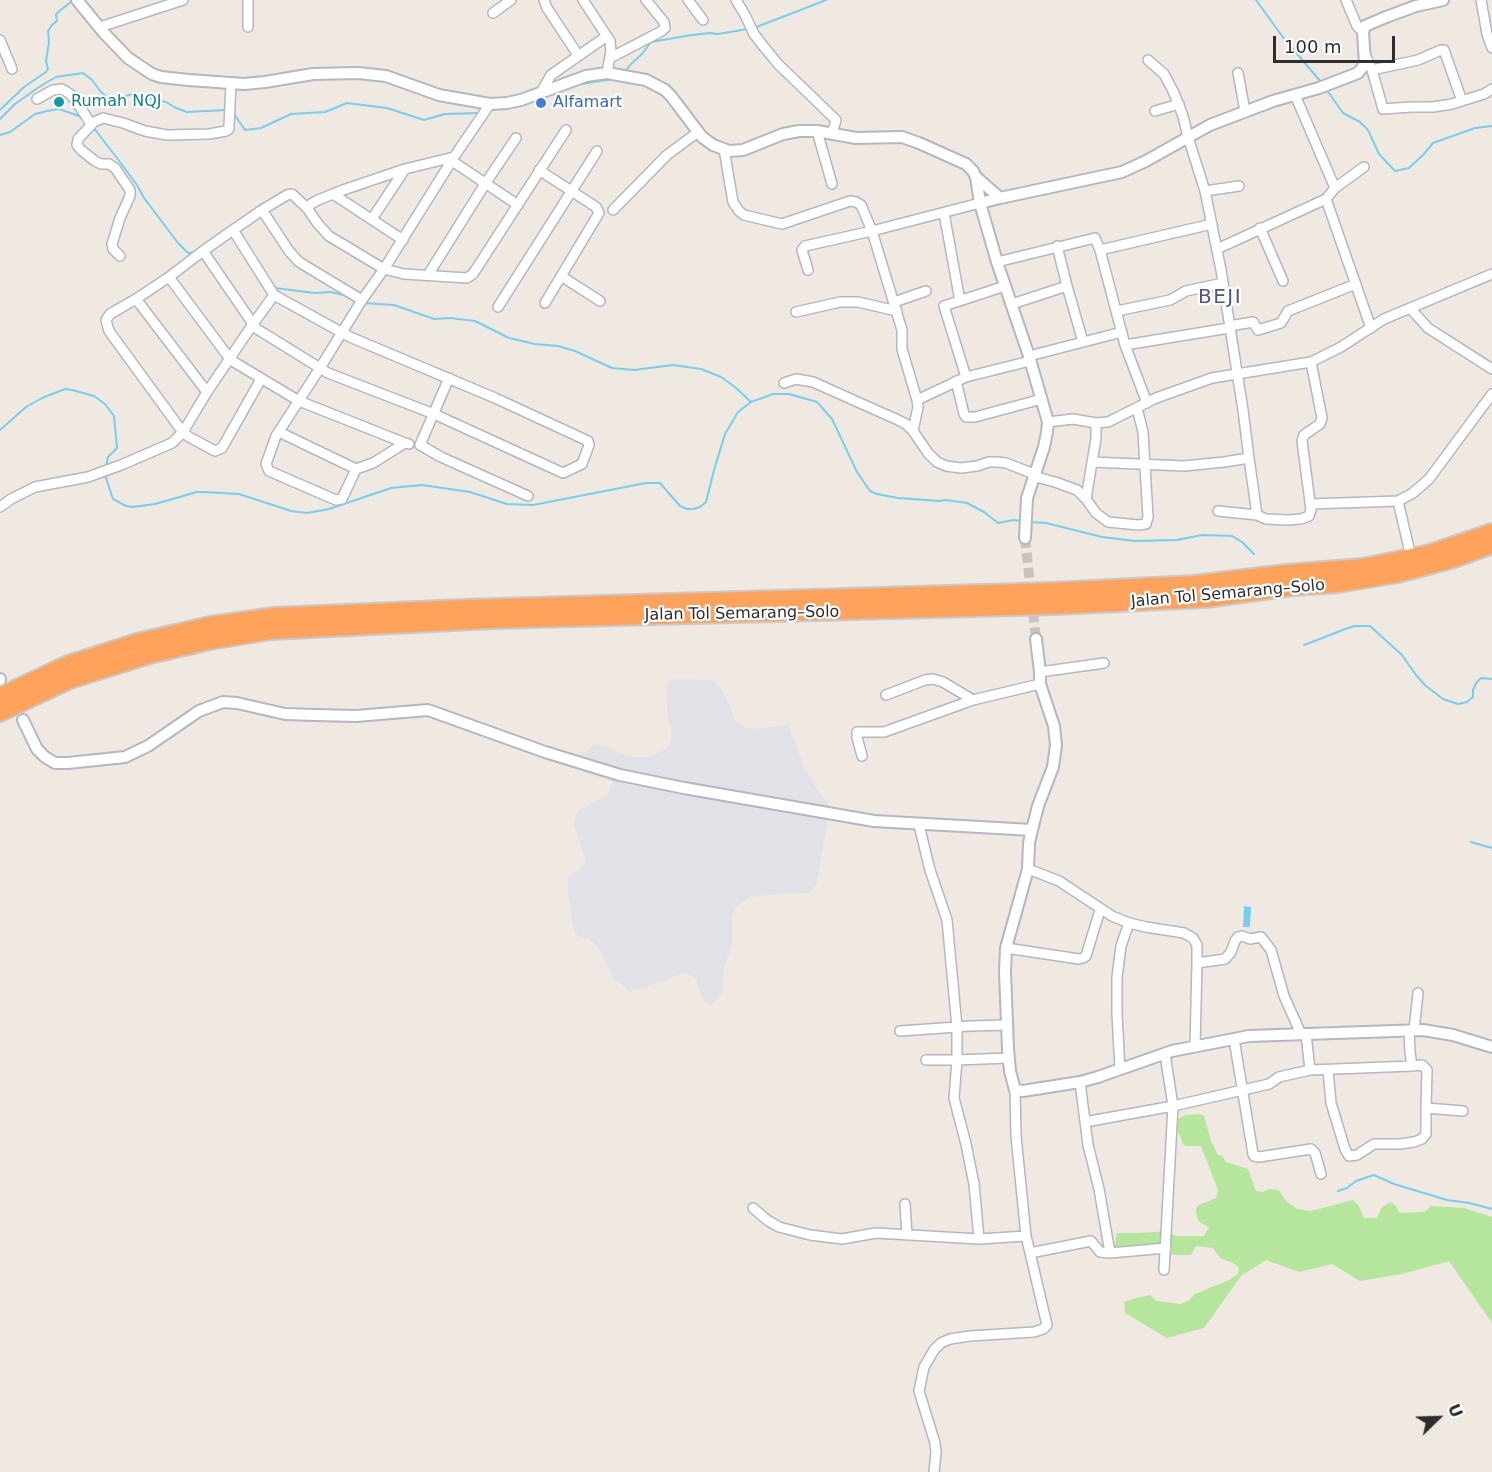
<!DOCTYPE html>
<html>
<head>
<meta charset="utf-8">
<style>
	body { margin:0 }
	#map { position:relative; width:1492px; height:1472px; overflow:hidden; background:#efe9e1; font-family:"DejaVu Sans",sans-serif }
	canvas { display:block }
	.north { position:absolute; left:1408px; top:1388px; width:60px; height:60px; -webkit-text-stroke:4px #fff; paint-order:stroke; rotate:67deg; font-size:16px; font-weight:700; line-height:24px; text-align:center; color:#2e2e2e }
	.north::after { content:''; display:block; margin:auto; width:21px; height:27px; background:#2e2e2e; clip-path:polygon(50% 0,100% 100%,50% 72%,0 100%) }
	.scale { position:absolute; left:1273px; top:36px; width:122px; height:27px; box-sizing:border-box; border:3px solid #2e2e2e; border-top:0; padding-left:8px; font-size:18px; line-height:21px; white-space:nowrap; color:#2e2e2e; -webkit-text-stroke:4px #fff; paint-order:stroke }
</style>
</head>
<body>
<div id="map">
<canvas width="1492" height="1472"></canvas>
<div class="north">U</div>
<div class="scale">100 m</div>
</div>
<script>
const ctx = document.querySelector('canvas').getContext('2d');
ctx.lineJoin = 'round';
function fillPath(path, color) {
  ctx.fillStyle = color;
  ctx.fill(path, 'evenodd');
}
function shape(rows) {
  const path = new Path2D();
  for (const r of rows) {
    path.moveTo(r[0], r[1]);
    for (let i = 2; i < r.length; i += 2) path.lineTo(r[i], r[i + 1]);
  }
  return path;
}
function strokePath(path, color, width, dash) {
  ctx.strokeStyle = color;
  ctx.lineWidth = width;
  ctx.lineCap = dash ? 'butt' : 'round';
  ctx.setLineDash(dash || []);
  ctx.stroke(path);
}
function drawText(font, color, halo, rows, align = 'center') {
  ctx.font = font + ' "DejaVu Sans",sans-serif';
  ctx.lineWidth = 4.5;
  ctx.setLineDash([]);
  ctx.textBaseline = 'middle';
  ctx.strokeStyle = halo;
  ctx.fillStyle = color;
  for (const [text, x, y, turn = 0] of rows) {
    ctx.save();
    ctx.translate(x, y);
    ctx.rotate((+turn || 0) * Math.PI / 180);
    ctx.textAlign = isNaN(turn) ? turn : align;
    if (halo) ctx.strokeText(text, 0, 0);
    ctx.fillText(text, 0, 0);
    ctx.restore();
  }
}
fillPath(shape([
	[675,679,712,680,723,691,737,723,752,729,788,725,805,768,816,788,828,803,827,824,816,886,809,893,781,894,751,897,738,905,735,909,732,916,732,945,724,968,721,994,717,1000,711,1004,704,1001,700,994,696,978,687,973,675,976,648,987,628,991,621,983,613,979,600,950,589,938,582,938,576,934,573,926,568,894,568,876,575,873,581,868,586,861,574,825,575,817,578,811,608,795,612,781,582,772,580,755,594,744,602,745,629,757,646,757,657,754,664,750,670,745,672,734,668,719,666,688,668,681]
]), '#e3e1e8');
fillPath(shape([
	[1200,1114,1204,1116,1211,1141,1218,1155,1222,1156,1226,1162,1248,1169,1256,1191,1263,1192,1269,1189,1279,1190,1285,1200,1297,1209,1311,1211,1353,1200,1358,1205,1364,1218,1377,1218,1382,1207,1391,1202,1397,1207,1398,1211,1401,1213,1424,1212,1431,1206,1464,1208,1492,1217,1492,1323,1449,1261,1402,1274,1360,1281,1332,1264,1299,1272,1266,1260,1241,1276,1204,1328,1167,1338,1125,1313,1124,1302,1133,1299,1150,1295,1156,1301,1181,1304,1188,1301,1195,1294,1229,1280,1238,1274,1239,1267,1231,1262,1220,1258,1213,1248,1196,1246,1191,1255,1171,1255,1155,1248,1114,1248,1117,1233,1139,1233,1166,1231,1176,1236,1204,1236,1209,1227,1201,1223,1198,1220,1196,1212,1196,1208,1199,1205,1216,1198,1218,1190,1201,1146,1186,1146,1183,1144,1176,1126,1176,1120,1185,1115]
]), '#b6e59e');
fillPath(shape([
	[1244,906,1251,907,1250,927,1243,927]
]), '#75cff0');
strokePath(shape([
	[1256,0,1282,36,1321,82],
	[754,28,826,0],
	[625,72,631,64,642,54,651,42,692,35,710,33,718,34,748,29],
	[576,85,606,80,617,80],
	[1326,89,1343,113,1360,122,1368,130,1379,154,1395,171,1409,168,1424,154,1433,143,1475,128,1492,126],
	[0,110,24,87,46,72,48,69,46,61,49,42,48,31,52,25,57,21,56,14,73,0],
	[232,111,245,130,261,128,291,114,325,112,347,103,387,108,424,120,445,114,479,113],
	[0,119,15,104,39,87,56,77,83,73,92,80,101,92,107,97,119,98,133,94,166,102,176,108,187,112,226,110],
	[93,127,117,158,137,185,144,198,178,243,188,253,195,252],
	[0,135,10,132,35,114,47,111,59,109,79,116,84,120],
	[274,286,275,288,315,293,331,292,347,296],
	[363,303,394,305,434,319,450,318,475,321,509,338,535,344,558,346,575,351,612,368,634,370,673,365,701,369,721,377,735,387,751,402],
	[0,430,26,407,42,398,65,389,72,390,94,396,105,404,114,416,117,448,108,457,106,467],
	[105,475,113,499,126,506,133,507,155,504,197,492,204,492,239,494,291,511,307,513,329,509,391,488,422,485,470,492,507,504,533,505,646,483,660,483,680,506,687,509,694,509,700,507,706,502,714,470,725,434,738,412,751,402,773,394,789,394,817,402,832,419,857,472,870,491,877,494,898,498,939,501,946,500,967,503,984,512,998,523,1014,520,1022,521],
	[1028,522,1046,523,1102,537,1135,541,1177,540,1202,535,1232,536,1242,542,1254,554],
	[1304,645,1348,628,1355,626,1370,626,1402,655,1416,675,1426,686,1443,699,1458,704,1467,702,1473,697,1473,690,1476,683,1481,678,1492,679],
	[1471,842,1492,848],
	[1338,1191,1347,1188,1356,1181,1374,1175,1394,1184,1447,1200,1469,1203,1492,1209]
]), '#75cff0', 2);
strokePath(shape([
	[1025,538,1036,639]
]), '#c8c4bd', 10, [10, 5]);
const minor = shape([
	[544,0,547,8,578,55],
	[583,0,610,41,611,51,607,73],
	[688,0,703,20],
	[736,0,745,15,754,34,764,47,778,64,836,120,832,134],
	[1346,0,1357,26,1363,32],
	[1481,0,1487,34,1492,48],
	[493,13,511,0],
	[100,27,183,0],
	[248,27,248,0],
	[0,40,12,69],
	[1366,56,1372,70,1383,109,1411,107,1433,107,1452,104,1484,94,1492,89],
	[610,58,660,32,665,28,664,22,646,0],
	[1372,70,1418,60,1441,50,1444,50,1462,101],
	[1238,73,1245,111],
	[540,94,551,75,607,36],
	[37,99,53,90,62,89,70,94,76,101,91,124],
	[1155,111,1179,104],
	[817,131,832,184],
	[724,149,733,202,739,211,744,215,782,224,850,201,856,202,861,205,872,231,902,330,902,349,917,400,966,377,1030,361],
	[454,157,405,169,343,190,318,200,311,204,307,208,318,224,329,236,384,269,404,274,467,278,473,274,566,130],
	[452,161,518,205],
	[539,170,596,207,599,213,545,303],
	[1335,188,1364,167],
	[1205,191,1239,186],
	[333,194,403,240],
	[1326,199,1371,328],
	[262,210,287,195,292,194,307,208],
	[613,210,667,155,698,132],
	[944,213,960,301],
	[372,219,405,169],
	[1260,228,1283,281],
	[233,230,262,210,289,251,299,262,362,300],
	[1217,249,1326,199,1335,188,1295,95],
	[1100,250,1212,224],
	[203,251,233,230,274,295],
	[120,256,113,249,112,244,120,218,130,196,130,190,115,168,109,164,101,164,95,161,81,150,77,145,78,139,94,122,103,118,123,123,145,131,167,135,209,134,226,131,229,129,229,126,231,84],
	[997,262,1095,238,1100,250,1125,345,1147,403],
	[808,270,802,250,805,246,872,231,980,203],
	[428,275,485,184,516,138],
	[561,276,600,301],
	[169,277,227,355,234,362,299,401,405,443],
	[1067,286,1083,342],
	[136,299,207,392],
	[894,302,926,291],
	[1012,304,1067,286,1057,246],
	[498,307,597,151],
	[1410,308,1428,328,1492,369],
	[1117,311,1170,300,1186,291,1223,283],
	[796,312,840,302,858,302,897,311],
	[1229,326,1253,322,1258,330,1281,323,1288,311,1356,284],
	[1125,345,1229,328],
	[1029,356,1122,332],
	[966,377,944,306,1005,286],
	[449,378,420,445,441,457,528,496],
	[956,381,964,414,966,417,975,417,1042,399],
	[784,383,796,379,813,382,898,420,906,424,913,431,928,453,937,462,946,466,961,468,977,466,989,462,997,462,1006,463,1034,474],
	[1048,422,1073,419,1096,423,1108,422,1156,398,1212,378,1311,362,1341,347,1384,319,1492,274],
	[913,431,918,407,917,400],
	[279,432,356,469,373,463,405,443,409,444],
	[1249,458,1257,515,1266,519,1288,520,1301,519,1309,516,1311,510,1302,441,1304,435,1320,424,1322,418,1311,362],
	[1092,462,1184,466,1224,462,1249,458,1243,410,1221,270,1205,191,1188,137,1183,116,1174,93,1164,74,1148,60],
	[356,469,342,499,336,500,269,471,266,464,276,436,320,368,362,300,384,269,454,157,490,104],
	[1033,476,1055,482,1077,490,1086,499,1096,513,1108,522,1138,525,1146,524,1148,517,1143,432,1137,408],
	[1086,499,1096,438,1096,423],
	[1310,504,1398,501],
	[0,507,11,499,35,487,88,477,121,465,172,443,183,432,207,392,253,324,274,295,350,337,495,398,588,441,589,445,582,464,563,473,434,414,328,373,257,329,253,324,203,251,169,277,136,299,110,314,106,320,109,331,179,427,183,432,189,437,215,451,222,448,261,379],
	[1218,511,1257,515],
	[1411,557,1398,501,1413,493,1429,479,1492,394],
	[1040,672,1104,663],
	[886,695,925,680,933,679,943,682,973,700],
	[862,756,857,737,857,732,884,732,973,700,1040,684],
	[919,825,930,870,947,920,957,1027,957,1060,954,1098,966,1144,974,1184,979,1239],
	[1028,869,1059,881,1112,916,1129,923,1146,927,1184,933,1193,938,1197,945,1197,963,1195,1047],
	[1006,948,1079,959,1083,958,1086,956,1100,910],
	[1197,963,1225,959,1231,952,1235,941,1238,937,1242,936,1250,939,1261,937,1271,950,1284,996,1301,1034],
	[1409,1030,1410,1052,1412,1066,1422,1065,1427,1070,1426,1108,1463,1111],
	[1414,1030,1418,993],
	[900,1031,971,1026,1007,1025],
	[1306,1034,1310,1070],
	[1234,1039,1253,1154,1254,1156,1259,1157,1311,1149,1315,1153,1321,1174],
	[926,1060,957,1060,1008,1058],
	[1120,1069,1117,1014,1117,977,1121,946,1129,923],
	[1328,1070,1331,1103,1345,1149,1349,1156,1357,1155,1374,1144,1400,1144,1414,1142,1422,1139,1426,1134,1426,1108],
	[1080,1082,1088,1145,1099,1189,1110,1253],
	[1085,1122,1173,1106,1269,1084,1279,1077,1310,1070,1412,1066],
	[905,1204,907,1235],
	[753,1208,767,1220,779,1227,810,1235,842,1239,876,1233,979,1239,1026,1236],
	[1030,1253,1091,1241,1100,1252,1110,1253,1166,1248],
	[1164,1270,1173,1106,1165,1054],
	[934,1472,936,1453,935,1443,919,1391,924,1367,934,1350,941,1343,950,1339,970,1336,1034,1332,1043,1329,1047,1325,1026,1236,1016,1136,1015,1090]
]);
const tertiary = shape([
	[77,0,104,33,128,58,152,74,161,77,189,80,244,84,265,82,313,74,358,73,386,76,439,95,490,104,507,103,521,100,586,76,607,73,646,80,665,90,671,96,702,137,713,145,729,151,743,150,783,134,799,131,817,131,856,138,902,137,919,143,966,164,973,171,976,177,980,203,997,262,1029,356,1048,422,1047,432,1044,447,1027,498,1025,538],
	[976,177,1000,198],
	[980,203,1000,198,1122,172,1146,161,1210,125,1273,101,1319,88,1358,73,1365,64,1363,32,1365,26,1386,17,1416,6,1443,0],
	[1036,639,1040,672,1040,684,1054,726,1056,745,1053,767,1038,806,1032,830,1029,843,1028,869,1006,948,1005,972,1008,1049,1010,1071,1015,1090,1023,1091,1080,1082,1098,1077,1172,1051,1249,1036,1423,1030,1453,1035,1492,1047],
	[0,679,0,680],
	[23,720,37,749,45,757,55,763,68,763,125,757,148,746,199,711,223,702,237,703,285,714,315,715,356,716,428,710,545,752,620,775,684,788,874,821,1032,830]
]);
const motorway = shape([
	[0,696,68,664,137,642,210,625,274,616,464,608,1051,591,1194,584,1286,573,1363,567,1430,553,1492,532],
	[0,713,70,680,150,655,210,641,271,631,493,620,1054,606,1206,599,1293,587,1338,584,1398,574,1454,559,1492,545]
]);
strokePath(minor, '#b4b7c1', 12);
strokePath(tertiary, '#b4b7c1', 14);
strokePath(motorway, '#c9c9c9', 20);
strokePath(minor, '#fff', 9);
strokePath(tertiary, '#fff', 10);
strokePath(motorway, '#ffa35c', 16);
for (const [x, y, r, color] of [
	[59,102,6,"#0f9aa8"],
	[541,103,6,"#3f7fe0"]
]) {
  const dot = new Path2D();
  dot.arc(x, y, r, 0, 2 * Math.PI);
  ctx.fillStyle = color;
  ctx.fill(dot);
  strokePath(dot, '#fff', 2);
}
drawText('16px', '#0d838f', '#fff', [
	["Rumah NQJ",71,102]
], 'left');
drawText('16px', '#366cbe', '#fff', [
	["Alfamart",553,103]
], 'left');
drawText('16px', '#2e2e2e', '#fff', [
	["Jalan Tol Semarang–Solo",1228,594,-5],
	["Jalan Tol Semarang–Solo",742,614,-1]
]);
ctx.letterSpacing = '1.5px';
drawText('20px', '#4d5680', '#fff', [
	["BEJI",1220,298]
]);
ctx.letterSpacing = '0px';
</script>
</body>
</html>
